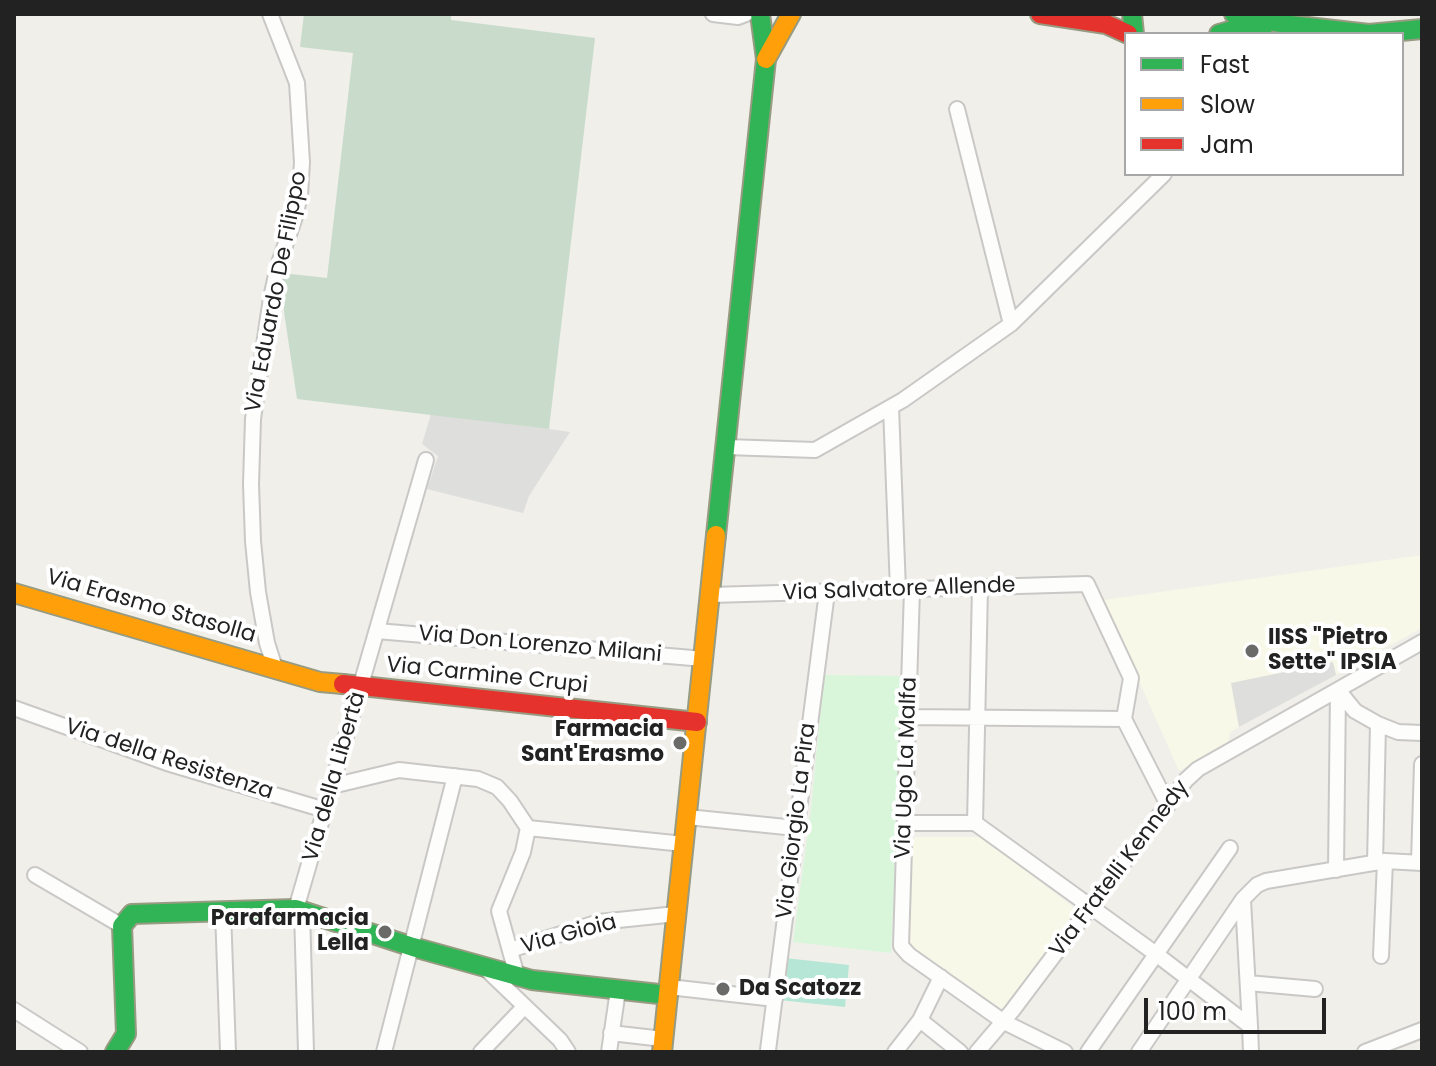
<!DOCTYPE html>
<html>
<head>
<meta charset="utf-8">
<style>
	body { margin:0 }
	#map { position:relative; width:1436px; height:1066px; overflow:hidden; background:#f0efea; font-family:Poppins,sans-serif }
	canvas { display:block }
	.frame { position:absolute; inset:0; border:16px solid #222; pointer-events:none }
	.legend { position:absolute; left:1124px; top:32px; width:280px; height:144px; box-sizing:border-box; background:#fff; border:2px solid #a7a7a7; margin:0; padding:10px 14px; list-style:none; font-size:24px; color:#222 }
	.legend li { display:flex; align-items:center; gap:16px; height:40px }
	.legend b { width:40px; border:2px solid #a7a7a7 }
	.scale { position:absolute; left:1144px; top:998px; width:182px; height:36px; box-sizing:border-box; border:4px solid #222; border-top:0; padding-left:10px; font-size:24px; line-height:28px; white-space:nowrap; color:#222; -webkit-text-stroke:6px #fff; paint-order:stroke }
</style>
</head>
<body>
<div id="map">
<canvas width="1436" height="1066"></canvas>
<div class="frame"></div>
<ul class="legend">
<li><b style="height:10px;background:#30b455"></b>Fast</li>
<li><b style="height:10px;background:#ff9f0a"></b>Slow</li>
<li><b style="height:10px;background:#e5322d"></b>Jam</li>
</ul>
<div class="scale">100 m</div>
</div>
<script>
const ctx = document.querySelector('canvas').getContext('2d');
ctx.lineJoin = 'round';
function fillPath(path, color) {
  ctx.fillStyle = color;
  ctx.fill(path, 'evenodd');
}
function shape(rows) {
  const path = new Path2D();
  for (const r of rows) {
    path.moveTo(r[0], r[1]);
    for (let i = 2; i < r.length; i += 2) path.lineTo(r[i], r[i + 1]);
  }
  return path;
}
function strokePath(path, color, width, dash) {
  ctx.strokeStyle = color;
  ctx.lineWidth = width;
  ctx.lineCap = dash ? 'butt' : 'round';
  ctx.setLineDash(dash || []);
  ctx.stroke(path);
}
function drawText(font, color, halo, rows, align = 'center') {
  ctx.font = font + ' Poppins,sans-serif';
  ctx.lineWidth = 8;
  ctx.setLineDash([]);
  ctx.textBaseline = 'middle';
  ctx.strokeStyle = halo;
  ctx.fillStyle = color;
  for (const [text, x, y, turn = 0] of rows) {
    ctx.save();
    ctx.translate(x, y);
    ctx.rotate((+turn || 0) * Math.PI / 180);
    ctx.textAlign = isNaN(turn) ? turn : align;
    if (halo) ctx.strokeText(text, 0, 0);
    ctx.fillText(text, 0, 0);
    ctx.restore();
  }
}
fillPath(shape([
	[1422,555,1422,628,1230,732,1228,743,1179,771,1103,600],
	[910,837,981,837,1080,912,1006,1012,907,943]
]), '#f7f8e7');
fillPath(shape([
	[431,414,549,429,570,432,529,496,523,513,427,489,438,456,422,444],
	[1333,662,1336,675,1239,727,1231,683]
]), '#dededc');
fillPath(shape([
	[304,14,451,14,451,20,595,38,549,429,297,399,284,312,282,273,327,278,353,53,300,47]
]), '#c9dbcb');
fillPath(shape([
	[824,675,904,676,891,953,793,942,811,809]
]), '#d9f6db');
fillPath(shape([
	[785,958,849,965,845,1007,779,1000]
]), '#b6e7d6');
const street = shape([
	[270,14,297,83,302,162,300,195,295,217,278,266,271,298,253,419,251,484,253,541,258,592,267,643,275,668],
	[713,14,738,17,746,14],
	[957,109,1011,324],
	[891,407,898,590],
	[726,447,815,450,903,400,1011,324,1164,174],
	[912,589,901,946,909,955,1004,1022,1065,1052],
	[711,595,1087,584,1131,678,1124,719,1168,805],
	[377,631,704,659],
	[1338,690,1355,711,1378,724,1398,732,1422,733],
	[14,708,167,763,325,810],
	[909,717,1124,719],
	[332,786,399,770,478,779,497,787,510,801,528,828,523,852,499,911,517,976],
	[687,817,796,828],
	[906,823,975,823,1156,954,1250,1026,1251,1052],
	[975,823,980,587],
	[528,828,684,844],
	[1419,862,1422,764],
	[1375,863,1378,724],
	[1336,870,1338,690],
	[35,875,122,926],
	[1243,900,1250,1026],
	[296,909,426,460],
	[223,911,228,1052],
	[302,911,306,1052],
	[510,950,599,922,676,914],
	[1381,956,1385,861],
	[486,969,560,1040,568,1052],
	[1248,983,1315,989],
	[669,987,775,999],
	[14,1010,80,1052],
	[920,1020,960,1052],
	[611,1033,663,1039],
	[768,1050,827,592],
	[384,1052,455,776],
	[481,1052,524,1007],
	[609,1052,618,990],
	[895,1052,920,1020,941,977],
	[977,1052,1012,1011,1186,780,1198,769,1422,642],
	[1088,1052,1230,848],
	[1139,1052,1243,899,1257,885,1266,881,1385,861,1422,863],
	[1365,1052,1422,1030]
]);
const fast = shape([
	[1132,14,1134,34],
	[1234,14,1290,25,1369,34,1422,29],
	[1219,34,1233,30,1263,28],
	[716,535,766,59,760,14],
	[115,1052,126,1034,122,926,132,914,296,909,413,947,532,980,668,995]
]);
const slow = shape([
	[766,59,791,14],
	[14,593,320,682,343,684],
	[662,1052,716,535]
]);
const jam = shape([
	[1040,14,1106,24,1128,34],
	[343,684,697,722]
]);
strokePath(street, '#c9c8c6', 18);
strokePath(fast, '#979b81', 22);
strokePath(slow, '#979b81', 22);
strokePath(jam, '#979b81', 22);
strokePath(street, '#fdfdfc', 14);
strokePath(fast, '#30b455', 18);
strokePath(slow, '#ff9f0a', 18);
strokePath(jam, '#e5322d', 18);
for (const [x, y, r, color] of [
	[1252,651,8,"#6a6a68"],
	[680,743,8,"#6a6a68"],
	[385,932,8,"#6a6a68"],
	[723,989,8,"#6a6a68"]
]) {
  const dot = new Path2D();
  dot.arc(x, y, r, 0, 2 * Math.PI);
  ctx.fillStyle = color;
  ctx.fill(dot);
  strokePath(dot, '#fff', 3);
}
drawText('22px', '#222', '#fff', [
	["Via Eduardo De Filippo",277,292,-79],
	["Via Salvatore Allende",899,590,-2],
	["Via Erasmo Stasolla",151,607,16],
	["Via Don Lorenzo Milani",540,645,5],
	["Via Carmine Crupi",487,676,6],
	["Via della Resistenza",169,760,18],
	["Via Ugo La Malfa",907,768,-88],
	["Via della Libertà",335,777,-74],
	["Via Giorgio La Pira",797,821,-83],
	["Via Fratelli Kennedy",1120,869,-53],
	["Via Gioia",569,935,-15]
]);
drawText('bold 22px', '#222', '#fff', [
	["IISS \"Pietro",1268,638],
	["Sette\" IPSIA",1268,663],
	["Farmacia",664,730,"right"],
	["Sant'Erasmo",664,755,"right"],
	["Parafarmacia",369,919,"right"],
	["Lella",369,944,"right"],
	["Da Scatozz",739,989]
], 'left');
</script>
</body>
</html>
